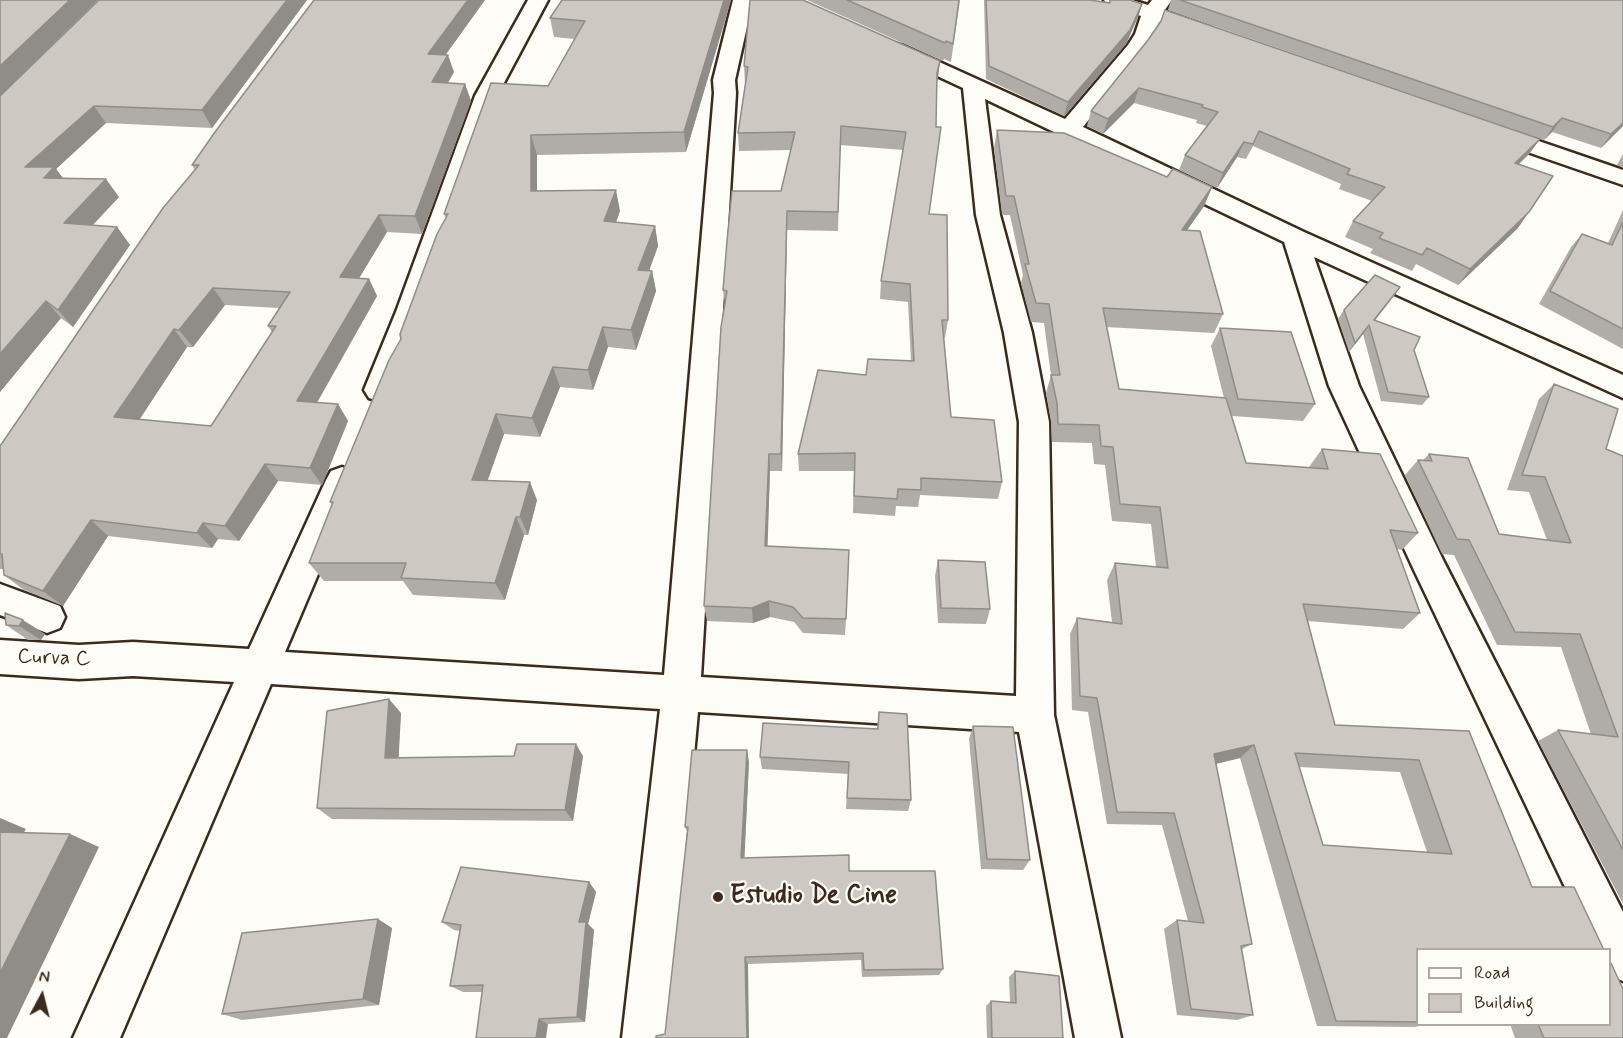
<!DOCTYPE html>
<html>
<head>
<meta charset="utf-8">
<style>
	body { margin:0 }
	#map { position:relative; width:1623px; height:1038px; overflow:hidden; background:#fdfcf7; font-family:Mynerve,sans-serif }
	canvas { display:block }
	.legend { position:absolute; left:1416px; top:948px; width:195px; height:78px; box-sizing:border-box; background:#fdfcf7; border:2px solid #afa8a0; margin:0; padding:8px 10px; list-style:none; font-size:18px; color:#3b2a1e }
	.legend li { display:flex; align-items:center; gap:12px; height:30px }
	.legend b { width:30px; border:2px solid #afa8a0 }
	.north { position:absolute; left:12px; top:966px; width:60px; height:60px; -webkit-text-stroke:4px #fdfcf7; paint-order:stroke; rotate:7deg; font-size:16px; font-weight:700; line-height:24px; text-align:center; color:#3b2a1e }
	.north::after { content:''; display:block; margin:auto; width:21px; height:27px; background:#3b2a1e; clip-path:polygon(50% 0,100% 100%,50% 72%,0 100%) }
</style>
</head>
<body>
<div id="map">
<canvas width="1623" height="1038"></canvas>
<ul class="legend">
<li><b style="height:8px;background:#fdfcf7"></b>Road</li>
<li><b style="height:16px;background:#cdc8c2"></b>Building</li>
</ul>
<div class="north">N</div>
</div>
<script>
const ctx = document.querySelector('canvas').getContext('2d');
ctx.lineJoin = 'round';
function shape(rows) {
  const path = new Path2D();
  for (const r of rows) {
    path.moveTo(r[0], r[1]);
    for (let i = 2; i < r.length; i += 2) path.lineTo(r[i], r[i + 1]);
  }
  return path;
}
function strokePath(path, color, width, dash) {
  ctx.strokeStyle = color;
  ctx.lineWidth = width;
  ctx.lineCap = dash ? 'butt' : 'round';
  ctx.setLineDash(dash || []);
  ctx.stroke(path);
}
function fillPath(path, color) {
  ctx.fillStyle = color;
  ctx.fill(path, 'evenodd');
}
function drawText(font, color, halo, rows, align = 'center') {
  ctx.font = font + ' Mynerve,sans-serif';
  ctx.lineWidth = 4.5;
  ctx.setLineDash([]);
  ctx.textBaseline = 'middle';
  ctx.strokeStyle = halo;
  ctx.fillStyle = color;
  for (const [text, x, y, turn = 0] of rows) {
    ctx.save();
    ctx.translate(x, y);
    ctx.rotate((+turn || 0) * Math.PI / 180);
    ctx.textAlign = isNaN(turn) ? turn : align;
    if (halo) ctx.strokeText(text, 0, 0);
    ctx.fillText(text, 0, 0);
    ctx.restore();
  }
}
const street = shape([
	[528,0,548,0,497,96,424,312,394,390,389,398,379,401,369,398,364,390,396,312,475,96,528,0],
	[733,0,753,0,735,80,736,93,701,677,1016,696,1019,422,1004,333,976,215,963,88,890,54,887,50,890,46,897,44,904,46,1065,119,1128,45,1135,34,1141,16,1107,4,1104,0,1132,0,1148,5,1152,0,1172,0,1164,11,1212,28,1215,32,1212,36,1198,36,1159,22,1155,34,1142,53,1083,127,1304,232,1623,375,1623,398,1314,257,1359,386,1444,562,1623,912,1623,981,1610,976,1610,950,1595,950,1414,570,1329,386,1284,242,985,99,1000,215,1032,333,1049,422,1054,715,1121,1038,1075,1038,1019,732,698,712,668,1038,622,1038,660,709,271,684,120,1038,73,1038,234,682,133,676,79,679,0,674,0,640,79,645,133,642,249,649,326,480,331,471,342,467,353,471,358,480,285,652,664,675,714,93,713,80,733,0],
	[1492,125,1623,170,1623,185,1484,137,1481,132,1484,127,1492,125],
	[0,584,60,606,65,617,60,628,47,633,0,615,0,584]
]);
strokePath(street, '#3b2a1e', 5);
fillPath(street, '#fdfcf7');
fillPath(shape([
	[99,0,307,0,212,128,106,123,56,169,63,178,119,197,92,225,117,227,130,245,73,327,61,318,0,392,0,96],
	[485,0,445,55,454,72,448,83,465,84,471,101,422,234,387,232,359,278,369,279,377,296,317,403,338,404,348,421,322,485,278,481,239,541,218,539,212,548,108,536,63,606,24,590,4,575,3,569,0,569,0,446,195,170,192,165],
	[225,305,279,308,268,326,272,332,211,426,139,420,187,347,193,347],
	[731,0,686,152,537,155,537,191,620,211,616,222,655,226,658,246,649,271,652,271,656,291,636,350,608,347,593,390,560,387,540,437,504,434,488,480,537,500,528,535,524,535,505,600,413,595,403,581,324,581,309,563,332,505,330,502,401,339,446,218,444,214,548,86,574,39,554,37,550,18],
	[807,0,960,0,951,62,944,59,943,61],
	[984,0,1090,0,1109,2,1109,0,1130,0,1142,4,1138,17,1126,44,1064,116,986,79],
	[1171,0,1623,0,1623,126,1601,148,1552,132,1544,140,1168,10],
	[1148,40,1540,139,1529,154,1519,164,1518,228,1458,285,1416,264,1412,271,1370,253,1373,249,1345,237,1353,221,1372,201,1339,189,1341,184,1253,146,1246,159,1237,157,1217,188,1179,170,1185,155,1207,126,1196,123,1197,120,1134,103,1103,134,1087,126,1091,111],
	[940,61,936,85,929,214,948,320,945,338,944,338,951,417,1002,482,998,499,920,495,918,507,896,506,895,516,853,513,854,471,799,471,798,454,866,375,911,361,908,302,880,299,881,281,903,150,840,145,838,231,787,230,782,471,770,471,767,546,846,619,845,635,803,633,794,622,770,617,753,623,707,621,704,606,725,304,723,290,781,191,791,150,739,151,738,133,745,84,744,66],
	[997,130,1167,177,1212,187,1204,206,1187,230,1223,314,1214,333,1106,327,1119,389,1224,398,1211,346,1220,328,1315,404,1303,421,1232,416,1246,463,1310,468,1309,467,1322,449,1418,533,1402,550,1397,549,1420,613,1403,629,1308,621,1335,725,1469,731,1532,887,1418,950,1418,1024,1427,1024,1415,1027,1317,1026,1240,758,1216,764,1252,944,1242,949,1253,1015,1237,1020,1177,1015,1164,929,1177,920,1188,921,1162,825,1107,824,1088,712,1072,710,1070,634,1077,618,1112,622,1107,580,1115,563,1156,567,1151,524,1112,521,1105,465,1094,464,1092,443,1052,442,1051,422,1046,393,1051,375,1044,323,1031,322,1021,283,1023,275,1010,215,1002,215,994,148],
	[1299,767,1400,772,1427,852,1323,845],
	[1623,154,1623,168,1617,165],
	[1623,210,1623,349,1539,304,1571,247,1582,234,1608,243],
	[1400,287,1375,320,1414,350,1429,397,1422,405,1381,401,1363,334,1349,352,1338,319,1344,310],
	[1554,384,1606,449,1623,456,1623,904,1538,741,1558,730,1591,734,1561,647,1497,645,1454,555,1442,554,1405,475,1418,460,1423,460,1429,454,1499,534,1547,540,1529,492,1507,490,1539,399],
	[938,560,990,609,986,624,938,623,935,576],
	[5,613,45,634,41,640,28,640,6,625],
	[879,712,911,800,908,811,846,809,848,774,762,769,760,757,877,729],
	[401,713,398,758,583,756,573,821,332,819,317,808],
	[973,726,1030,860,1023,870,981,869,969,739],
	[749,762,744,858,849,871,943,969,939,975,862,977,861,960,748,964,685,827],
	[589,882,596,892,588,924,594,930,585,1022,548,1024,482,992,463,992,450,986,460,931,454,930,442,922],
	[392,928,379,1005,242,1020,222,1014],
	[1015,971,1063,1038,987,1038,986,1006,991,1001,1010,1003,1009,977],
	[1510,1024,1610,1024,1623,1038,1515,1038]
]), '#b0aca7');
fillPath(shape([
	[70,0,98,0,0,96,0,66],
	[287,0,307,0,212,128,202,110],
	[468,0,485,0,434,71,428,54],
	[724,0,731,0,686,152,684,132],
	[1142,4,1138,17,1126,44,1064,116,1068,102],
	[448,55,454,72,438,99,432,82],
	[940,61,938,79,934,92,937,73],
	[465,84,471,101,422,234,415,216],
	[1139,88,1134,103,1103,134,1108,119],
	[94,106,106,123,56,169,68,185,58,196,25,167],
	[1562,118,1552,132,1544,140,1553,127],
	[1623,123,1623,126,1601,148,1611,134],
	[531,135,537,155,537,211,531,191],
	[1540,139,1529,154,1504,178,1515,163],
	[1244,142,1237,157,1217,188,1223,173],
	[106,179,119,197,78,241,64,223],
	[1212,187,1204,206,1174,249,1182,230],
	[616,190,620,211,609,242,604,221],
	[787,211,787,230,782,471,781,454],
	[1529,212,1518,228,1458,285,1470,269],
	[379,215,387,232,349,295,340,277],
	[655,226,658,246,642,290,638,270],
	[117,227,130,245,73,327,58,310],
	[652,271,656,291,636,350,631,330],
	[369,279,377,296,308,418,297,401],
	[1400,287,1394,296,1368,329,1374,320],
	[213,288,225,305,193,347,179,330],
	[46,301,61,318,0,392,0,354],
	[1369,325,1363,334,1349,352,1355,343],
	[603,327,608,347,593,390,588,370],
	[174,329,187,347,130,434,114,417],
	[553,367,560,387,540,437,532,418],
	[338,404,348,421,322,485,310,468],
	[496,414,504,434,481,498,472,480],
	[769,454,770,471,767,563,765,546],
	[265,464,278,481,239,541,225,526],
	[530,482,537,500,528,535,520,517],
	[516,517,524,535,505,600,495,583],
	[91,520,108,536,63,606,43,591],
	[203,523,218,539,212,548,197,533],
	[769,601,770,617,753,623,752,608],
	[23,620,45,634,41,640,19,626],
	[389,699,401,713,398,770,385,758],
	[576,744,583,756,573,821,565,810],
	[1254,745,1240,758,1202,767,1214,754],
	[747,750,749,762,744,868,741,858],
	[0,818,26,829,16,845,0,839],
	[70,834,99,847,7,1038,0,1038,0,973],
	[589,882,596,892,588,924,594,930,585,1022,577,1017,579,922],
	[378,919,392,928,379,1005,363,999],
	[745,957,748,964,749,1038,747,1038],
	[539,1019,548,1024,546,1038,536,1038]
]), '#908c88');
const building = shape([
	[0,0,70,0,0,66,0,0],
	[99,0,287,0,202,110,94,106,25,167,54,167,44,178,106,179,64,223,117,227,58,310,46,301,0,354,0,96,99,0],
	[314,0,468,0,428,54,448,55,432,82,465,84,415,216,379,215,340,277,369,279,297,401,338,404,310,468,265,464,225,526,203,523,197,533,91,520,43,591,4,575,2,554,0,554,0,446,163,208,199,165,192,165,215,132,314,0],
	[213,288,290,292,268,326,276,326,211,426,114,417,174,329,179,330,213,288],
	[562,0,724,0,684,132,531,135,531,191,616,190,604,221,655,226,638,270,652,271,631,330,603,327,588,370,553,367,532,418,496,414,472,480,530,482,520,517,516,517,495,583,401,578,406,563,309,563,333,502,330,502,389,360,401,339,400,334,437,234,448,214,444,214,491,83,548,86,585,21,550,18,562,0],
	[750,0,803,0,940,61,937,73,936,127,941,127,929,214,947,215,948,320,942,320,951,417,994,420,1002,482,921,478,921,490,898,489,897,499,854,496,855,453,798,454,818,370,866,375,868,359,914,361,910,284,881,281,906,132,841,126,838,212,787,211,781,454,769,454,765,546,849,550,846,619,803,618,793,607,769,601,752,608,704,606,721,327,727,291,723,290,727,241,732,191,781,191,795,132,738,133,748,67,744,66,750,0],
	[847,0,959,0,953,44,946,41,945,43,847,0],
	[986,0,1090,0,1110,3,1110,0,1130,0,1142,4,1130,30,1068,102,989,66,986,0],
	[1180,0,1623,0,1623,123,1611,134,1562,118,1553,127,1180,0],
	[1165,10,1540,139,1515,163,1553,176,1529,212,1470,269,1427,248,1422,255,1379,238,1383,233,1353,221,1385,187,1347,174,1350,169,1259,131,1253,144,1244,142,1223,173,1185,155,1218,112,1202,107,1203,105,1139,88,1108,119,1091,111,1148,40,1161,21,1165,10],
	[997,130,1064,133,1167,177,1173,169,1212,187,1182,230,1200,231,1223,314,1103,308,1119,389,1226,398,1246,463,1328,469,1322,449,1380,454,1418,533,1390,530,1420,613,1303,604,1335,725,1469,731,1532,887,1574,887,1604,950,1418,950,1418,1022,1336,1021,1254,745,1214,754,1252,944,1241,946,1253,1015,1191,1009,1177,920,1204,923,1174,813,1117,812,1097,698,1080,696,1077,618,1122,624,1115,563,1168,568,1160,507,1120,504,1113,447,1101,446,1099,425,1058,424,1057,403,1051,375,1060,375,1049,304,1036,303,1025,264,1029,264,1014,196,1006,196,997,130],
	[1295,753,1419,760,1452,854,1323,845,1295,753],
	[1623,222,1623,329,1550,291,1582,234,1612,245,1623,222],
	[1375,275,1400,287,1374,320,1420,337,1414,350,1429,397,1388,392,1369,325,1355,343,1344,310,1375,275],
	[1220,328,1291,332,1315,404,1238,399,1220,328],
	[1554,384,1618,409,1606,449,1623,456,1623,850,1558,730,1618,737,1580,634,1515,632,1469,540,1457,539,1418,460,1432,461,1429,454,1468,458,1499,534,1571,543,1545,477,1522,475,1554,384],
	[938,560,985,562,990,609,941,608,938,560],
	[5,613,23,620,19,626,6,625,5,613],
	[389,699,385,758,514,756,517,744,576,744,565,810,317,808,327,711,389,699],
	[879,712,907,714,911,800,847,798,849,762,760,757,763,723,878,729,879,712],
	[973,726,1013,727,1030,860,987,859,973,726],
	[692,750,747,750,741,858,849,855,849,871,935,871,943,969,864,970,863,953,745,957,747,1038,656,1038,656,1036,665,1034,688,827,685,827,692,750],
	[0,832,70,834,0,973,0,832],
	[461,867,589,882,579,922,586,922,577,1017,539,1019,536,1038,476,1038,483,985,450,986,461,925,442,922,461,867],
	[378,919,363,999,222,1014,242,933,378,919],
	[1610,961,1623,989,1623,1038,1544,1038,1538,1024,1610,1024,1610,961],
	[1015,971,1059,976,1063,1038,992,1038,991,1001,1016,1003,1015,971]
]);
fillPath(building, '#cdc8c2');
strokePath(building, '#908c88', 1.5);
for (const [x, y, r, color] of [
	[718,897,6,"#3b2a1e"]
]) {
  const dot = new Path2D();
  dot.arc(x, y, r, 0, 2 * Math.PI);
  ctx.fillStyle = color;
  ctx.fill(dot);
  strokePath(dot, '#fdfcf7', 2);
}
drawText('21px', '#3b2a1e', '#fdfcf7', [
	["Curva C",54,659,2]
]);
drawText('bold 26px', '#3b2a1e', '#fdfcf7', [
	["Estudio De Cine",730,897]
], 'left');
</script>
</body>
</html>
